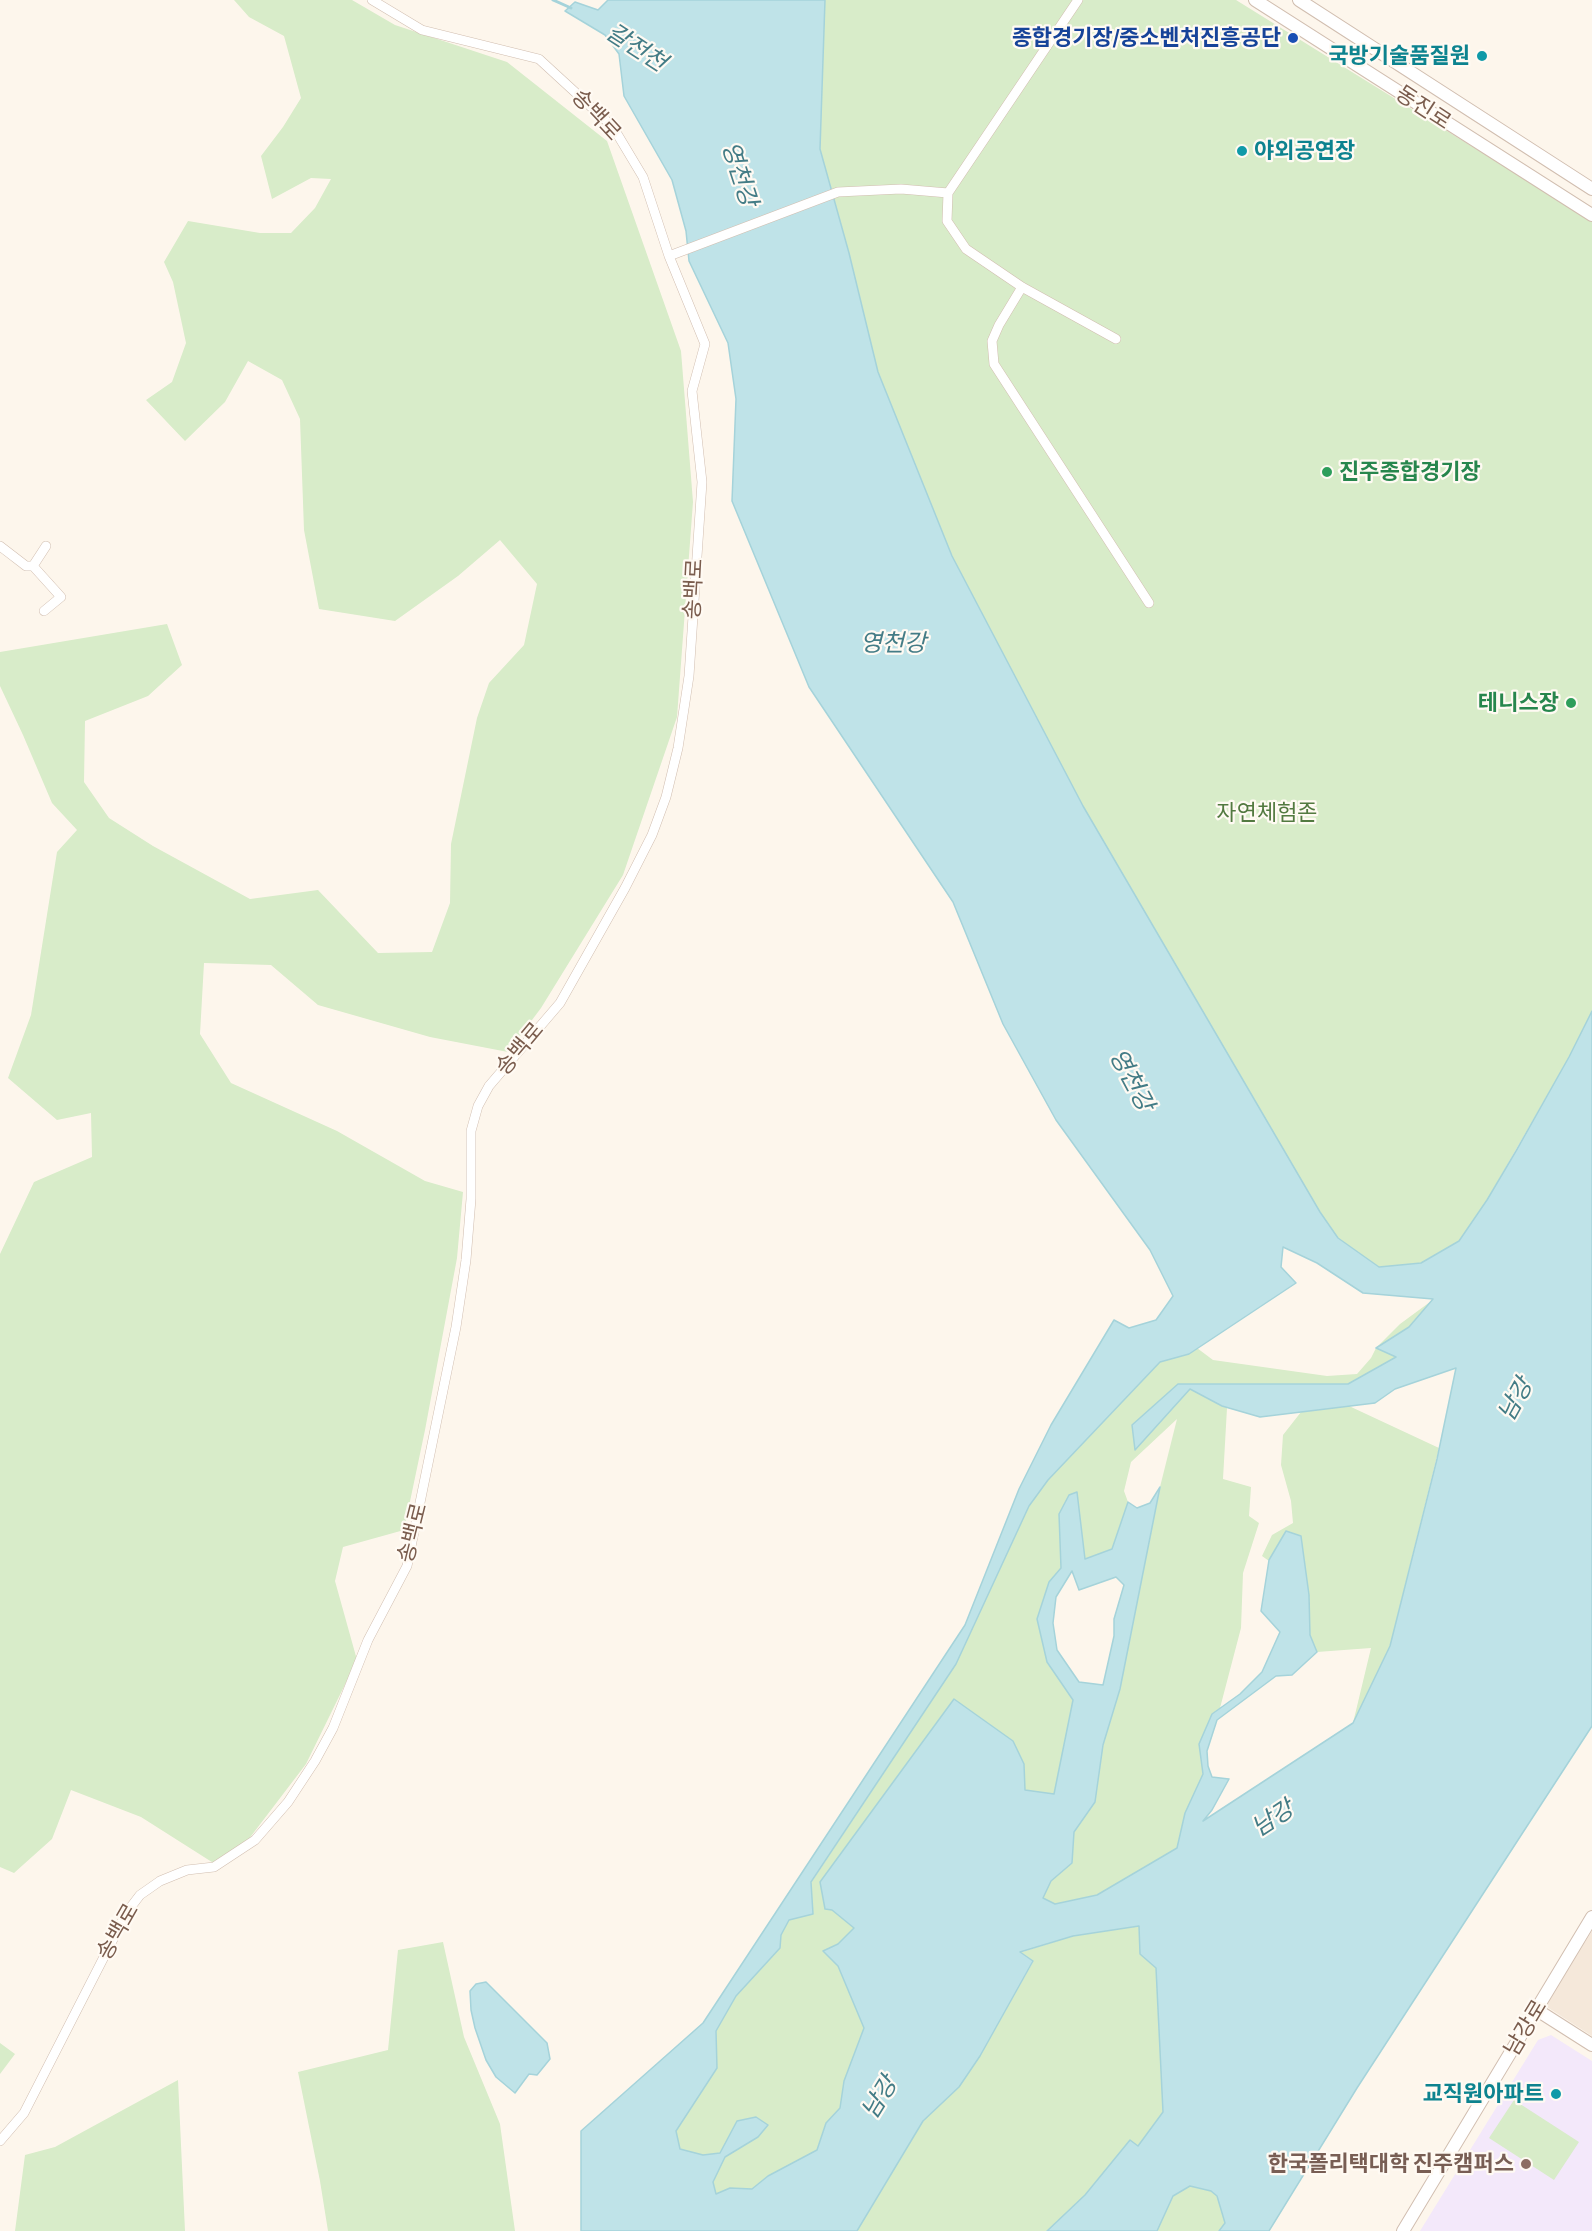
<!DOCTYPE html>
<html>
<head>
<meta charset="utf-8">
<style>
	body { margin:0 }
	canvas { display:block; background:#fdf6ec }
</style>
</head>
<body>
<canvas width="1592" height="2231"></canvas>
<script>
const ctx = document.querySelector('canvas').getContext('2d');
ctx.lineJoin = 'round';
function fillPath(path, color) {
  ctx.fillStyle = color;
  ctx.fill(path, 'evenodd');
}
function shape(rows) {
  const path = new Path2D();
  for (const r of rows) {
    path.moveTo(r[0], r[1]);
    for (let i = 2; i < r.length; i += 2) path.lineTo(r[i], r[i + 1]);
  }
  return path;
}
function strokePath(path, color, width, dash) {
  ctx.strokeStyle = color;
  ctx.lineWidth = width;
  ctx.lineCap = dash ? 'butt' : 'round';
  ctx.setLineDash(dash || []);
  ctx.stroke(path);
}
function drawText(font, color, halo, rows, align = 'center') {
  ctx.font = font + ' "Alegreya Sans","Noto Sans KR",sans-serif';
  ctx.lineWidth = 4.5;
  ctx.setLineDash([]);
  ctx.textBaseline = 'middle';
  ctx.strokeStyle = halo;
  ctx.fillStyle = color;
  for (const [text, x, y, turn = 0] of rows) {
    ctx.save();
    ctx.translate(x, y);
    ctx.rotate((+turn || 0) * Math.PI / 180);
    ctx.textAlign = isNaN(turn) ? turn : align;
    if (halo) ctx.strokeText(text, 0, 0);
    ctx.fillText(text, 0, 0);
    ctx.restore();
  }
}
fillPath(shape([
	[1592,1931,1592,2036,1544,2005]
]), '#f5e8da');
fillPath(shape([
	[1551,2035,1592,2061,1592,2231,1420,2231,1538,2040]
]), '#f3e8fa');
fillPath(shape([
	[234,0,352,0,395,25,507,62,607,141,681,351,693,502,677,717,623,875,541,1008,508,1052,430,1037,318,1005,271,965,204,963,200,1034,231,1083,337,1131,425,1181,463,1192,457,1258,425,1430,404,1530,343,1547,335,1581,357,1660,306,1764,245,1844,215,1864,141,1817,71,1790,52,1839,14,1873,0,1867,0,1254,34,1182,92,1157,91,1113,57,1120,8,1078,31,1015,57,852,77,830,52,803,23,735,0,686,0,652,167,624,182,665,148,696,85,721,84,782,109,818,153,846,250,899,318,890,378,953,432,952,450,903,451,844,477,718,489,683,524,645,537,584,500,540,458,576,395,621,319,609,304,530,300,419,282,380,248,361,225,402,185,441,146,400,172,382,186,343,173,282,164,262,188,221,260,233,291,233,315,208,331,179,311,178,272,199,261,156,283,127,301,98,284,36,249,17],
	[825,0,1236,0,1592,221,1592,1011,1569,1057,1487,1200,1459,1241,1421,1263,1379,1267,1338,1238,1320,1212,1083,806,952,556,878,372,849,253,820,149],
	[1434,1299,1409,1327,1377,1348,1397,1357,1348,1384,1178,1384,1136,1449,1190,1389,1227,1408,1223,1479,1251,1487,1249,1516,1259,1523,1243,1573,1241,1628,1220,1708,1212,1714,1199,1744,1203,1774,1185,1813,1177,1848,1097,1895,1055,1904,1043,1898,1051,1881,1072,1863,1074,1832,1095,1802,1103,1745,1120,1688,1160,1487,1177,1419,1131,1462,1124,1491,1128,1502,1112,1549,1084,1559,1061,1543,1061,1568,1049,1582,1047,1662,1073,1700,1054,1795,1025,1790,1024,1764,832,1910,854,1928,838,1944,823,1951,838,1966,864,2028,844,2081,840,2108,826,2123,817,2150,768,2176,752,2189,730,2188,716,2194,713,2182,725,2157,758,2137,720,2153,703,2155,680,2149,676,2131,717,2068,716,2031,736,1996,780,1948,781,1935,789,1920,813,1914,811,1883,956,1664,1029,1506,1048,1480,1160,1362,1189,1354,1197,1348,1213,1360,1327,1376,1357,1374,1371,1358,1376,1348,1400,1324],
	[1349,1406,1439,1448,1390,1646,1353,1723,1371,1648,1317,1652,1310,1635,1309,1595,1261,1611,1269,1561,1262,1556,1272,1535,1293,1523,1291,1501,1281,1465,1283,1435,1301,1412],
	[1140,1926,1156,1968,1163,2112,1138,2147,1130,2140,1085,2195,1047,2231,857,2231,923,2121,959,2087,980,2056,1033,1962,1019,1953,1073,1936],
	[443,1942,464,2037,500,2124,515,2231,328,2231,320,2181,298,2072,388,2050,398,1950],
	[0,2043,15,2054,0,2074],
	[178,2080,185,2231,15,2231,25,2155,55,2147],
	[1514,2100,1579,2142,1554,2180,1489,2138],
	[1190,2186,1211,2191,1218,2196,1225,2223,1219,2231,1157,2231,1173,2196]
]), '#d8ecc9');
const water = shape([
	[608,0,825,0,820,149,849,253,878,372,952,556,1083,806,1320,1212,1338,1238,1379,1267,1421,1263,1459,1241,1487,1200,1516,1151,1569,1057,1592,1011,1592,1726,1357,2088,1269,2231,1219,2231,1225,2223,1217,2196,1211,2191,1190,2186,1173,2196,1157,2231,1047,2231,1085,2195,1130,2140,1138,2146,1163,2112,1156,1968,1140,1954,1139,1926,1073,1936,1020,1952,1033,1961,980,2056,959,2087,923,2121,857,2231,581,2231,581,2131,703,2023,965,1625,1019,1489,1051,1425,1114,1320,1129,1328,1156,1320,1173,1296,1150,1250,1056,1120,1003,1024,953,902,809,687,732,501,736,399,728,343,689,261,686,231,672,180,624,96,619,54,605,35,565,11,575,2,598,10,608,0],
	[1283,1247,1317,1263,1363,1293,1433,1299,1409,1327,1376,1348,1396,1357,1348,1384,1178,1384,1132,1425,1135,1450,1190,1389,1222,1406,1260,1417,1375,1403,1395,1389,1456,1368,1437,1459,1390,1646,1353,1723,1203,1821,1212,1810,1229,1779,1212,1777,1208,1766,1207,1751,1217,1720,1276,1676,1292,1675,1317,1652,1310,1635,1309,1595,1301,1536,1286,1531,1269,1560,1261,1611,1280,1632,1262,1672,1240,1694,1212,1714,1199,1744,1203,1774,1185,1813,1177,1848,1097,1895,1055,1904,1043,1898,1051,1881,1072,1863,1074,1832,1095,1802,1103,1745,1120,1689,1160,1487,1150,1503,1137,1508,1128,1502,1112,1549,1085,1559,1077,1492,1069,1495,1059,1514,1061,1568,1049,1582,1037,1619,1047,1662,1073,1700,1054,1794,1025,1790,1024,1764,1013,1741,954,1699,820,1882,825,1909,832,1910,854,1928,838,1944,823,1951,838,1966,864,2028,844,2081,840,2108,826,2123,817,2150,768,2176,752,2189,730,2188,716,2194,713,2182,725,2157,758,2137,768,2125,756,2117,737,2121,720,2153,703,2155,680,2149,676,2131,717,2068,716,2031,736,1996,780,1948,781,1935,789,1920,813,1914,811,1882,956,1664,1029,1506,1048,1480,1160,1362,1189,1354,1296,1283,1281,1267,1283,1247],
	[1072,1571,1079,1590,1116,1577,1124,1585,1114,1619,1114,1636,1103,1685,1079,1682,1057,1650,1053,1623,1056,1597,1072,1571],
	[486,1982,547,2043,550,2059,537,2075,529,2074,515,2093,496,2077,486,2060,475,2028,471,2010,470,1991,476,1984,486,1982]
]);
fillPath(water, '#bfe3e8');
strokePath(water, '#a5d3da', 1.5);
strokePath(shape([
	[553,0,571,8]
]), '#a5d3da', 3);
const minor = shape([
	[1078,0,948,193,947,221,966,249,1022,287,1116,339],
	[669,256,838,192,901,189,948,193],
	[1022,287,999,325,992,341,994,364,1149,603],
	[0,546,26,566,33,566,61,597,44,611],
	[33,566,46,546],
	[0,2141,24,2113,127,1912,140,1895,160,1881,187,1870,214,1867,255,1840,288,1802,315,1761,333,1728,368,1640,407,1566,456,1327,466,1260,471,1199,471,1131,478,1106,489,1086,560,1003,625,888,652,835,666,797,678,748,689,676,702,482,692,391,705,344,669,256,643,177,613,127,539,59,422,30,372,0]
]);
const tertiary = shape([
	[1255,0,1592,215],
	[1299,0,1592,189],
	[1537,2010,1592,2045],
	[1403,2231,1592,1917]
]);
strokePath(minor, '#d1beb0', 10);
strokePath(tertiary, '#d1beb0', 14);
strokePath(minor, '#fff', 9);
strokePath(tertiary, '#fff', 12);
for (const [x, y, r, color] of [
	[1293,38,6,"#1a4fb4"],
	[1482,56,6,"#0f9aa8"],
	[1242,151,6,"#0f9aa8"],
	[1327,472,6,"#2e9e5b"],
	[1571,703,6,"#2e9e5b"],
	[1556,2094,6,"#0f9aa8"],
	[1526,2164,6,"#8d6e63"]
]) {
  const dot = new Path2D();
  dot.arc(x, y, r, 0, 2 * Math.PI);
  ctx.fillStyle = color;
  ctx.fill(dot);
  strokePath(dot, '#fffaf3', 2);
}
drawText('bold 22px', '#164399', '#fffaf3', [
	["종합경기장/중소벤처진흥공단",1281,38]
], 'right');
drawText('bold 22px', '#0d838f', '#fffaf3', [
	["국방기술품질원",1470,56],
	["야외공연장",1254,151,"left"],
	["교직원아파트",1544,2094]
], 'right');
drawText('22px', '#7a5c4d', '#fffaf3', [
	["동진로",1423,108,33],
	["송백로",596,115,47],
	["송백로",694,589,-87],
	["송백로",520,1049,-50],
	["송백로",413,1533,-76],
	["송백로",118,1932,-60],
	["남강로",1526,2028,-59]
]);
drawText('bold 22px', '#27864d', '#fffaf3', [
	["진주종합경기장",1339,472],
	["테니스장",1559,703,"right"]
], 'left');
drawText('22px', '#537a41', '#fffaf3', [
	["자연체험존",1267,813]
]);
drawText('bold 22px', '#785e54', '#fffaf3', [
	["한국폴리택대학 진주캠퍼스",1514,2164]
], 'right');
drawText('italic 24px', '#437c86', '#fffaf3', [
	["갈전천",636,48,33],
	["영천강",739,174,72],
	["영천강",893,644],
	["영천강",1131,1080,62],
	["남강",1516,1400,-61],
	["남강",1273,1819,-33],
	["남강",880,2098,-58]
]);
</script>
</body>
</html>
